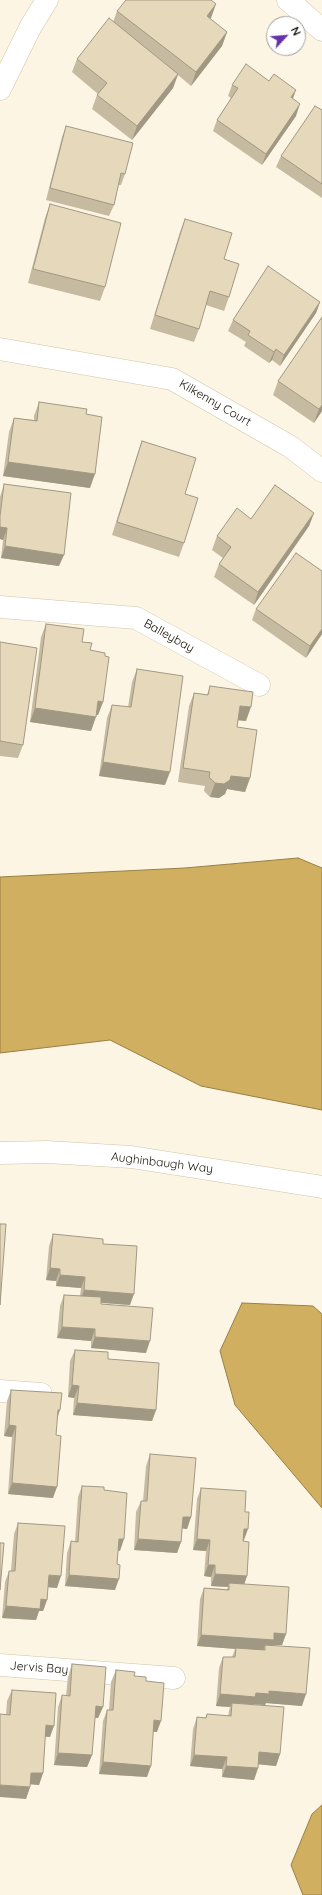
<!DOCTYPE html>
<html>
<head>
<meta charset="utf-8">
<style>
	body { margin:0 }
	#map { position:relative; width:322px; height:1895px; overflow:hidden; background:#fdf5e3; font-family:Quicksand,sans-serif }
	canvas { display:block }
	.north { position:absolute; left:266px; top:16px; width:40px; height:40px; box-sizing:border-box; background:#fff; border:1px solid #a19f9b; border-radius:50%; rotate:64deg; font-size:11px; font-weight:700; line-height:16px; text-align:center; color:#141006 }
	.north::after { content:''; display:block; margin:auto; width:14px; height:18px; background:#6333ab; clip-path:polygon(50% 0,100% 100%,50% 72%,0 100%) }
</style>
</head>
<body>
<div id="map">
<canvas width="322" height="1895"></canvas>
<div class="north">N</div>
</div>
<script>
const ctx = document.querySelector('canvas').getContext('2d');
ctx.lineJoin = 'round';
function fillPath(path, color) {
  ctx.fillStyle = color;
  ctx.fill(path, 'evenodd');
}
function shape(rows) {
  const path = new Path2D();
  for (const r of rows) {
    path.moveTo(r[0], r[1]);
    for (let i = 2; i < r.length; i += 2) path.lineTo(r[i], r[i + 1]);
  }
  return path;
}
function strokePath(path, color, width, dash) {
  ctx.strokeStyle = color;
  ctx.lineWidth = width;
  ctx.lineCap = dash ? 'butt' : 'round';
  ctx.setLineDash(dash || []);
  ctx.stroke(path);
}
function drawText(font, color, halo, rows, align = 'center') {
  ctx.font = font + ' Quicksand,sans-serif';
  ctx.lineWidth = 4;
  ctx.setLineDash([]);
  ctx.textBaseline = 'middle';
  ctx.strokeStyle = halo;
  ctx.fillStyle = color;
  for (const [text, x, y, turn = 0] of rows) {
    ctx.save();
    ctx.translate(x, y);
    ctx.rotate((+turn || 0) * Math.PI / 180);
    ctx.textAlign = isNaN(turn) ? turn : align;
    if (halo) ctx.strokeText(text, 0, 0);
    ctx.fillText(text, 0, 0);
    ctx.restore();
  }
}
const water = shape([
	[298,858,322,868,322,1110,201,1086,110,1040,0,1053,0,877,185,868,298,858],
	[242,1303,313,1306,322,1314,322,1508,235,1405,220,1351,242,1303],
	[322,1805,322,1895,303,1895,291,1865,312,1814,322,1805]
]);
fillPath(water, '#d1af60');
strokePath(water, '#987f45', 1);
const minor = shape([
	[288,0,322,30],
	[0,89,31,26,47,0],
	[0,349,172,379,291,447,322,471],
	[0,607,136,618,259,685],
	[0,1391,41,1394],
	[0,1665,174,1678]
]);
const major = shape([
	[0,1153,47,1152,131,1157,322,1187]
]);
strokePath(minor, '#d1c4a7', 23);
strokePath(major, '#d1c4a7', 23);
strokePath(minor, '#fff', 22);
strokePath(major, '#fff', 22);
fillPath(shape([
	[117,11,211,18,210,19,227,32,222,46,191,86,178,75,173,88,132,140,92,109,97,95,98,94,72,72,77,59,113,22],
	[269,81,293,99,296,116,262,165,213,131,217,120,231,98,228,96,232,85],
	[322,110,322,198,276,167,281,156],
	[66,126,125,174,121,185,118,185,114,205,109,216,46,200,62,137],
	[50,204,105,287,100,301,28,283,45,218],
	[185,219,224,259,229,297,224,311,206,305,199,329,194,342,150,329,180,232],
	[320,302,316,313,280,366,272,360,269,363,244,346,246,342,228,331,233,320],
	[278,381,322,411,314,423,273,395],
	[39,402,86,414,90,488,3,476,9,432,14,418,34,420,34,416],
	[142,441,185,494,184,543,179,557,112,535,137,455],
	[4,484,59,566,1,558,3,540,0,539,0,497],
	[314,513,309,526,254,605,214,577,219,564,223,558,212,550,217,536,251,519],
	[256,609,322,634,306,658,252,620],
	[46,624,82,642,90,650,103,702,98,715,96,715,91,731,30,722,41,637],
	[0,642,23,745,18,758,0,756],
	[137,669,165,785,99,776,107,718,112,705,128,707,132,682],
	[210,686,246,721,238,720,237,727,250,778,245,792,227,789,225,794,219,798,210,797,204,791,205,786,178,782,189,706,194,693,207,695],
	[53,1234,103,1244,130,1305,101,1303,101,1304,146,1353,91,1348,91,1341,57,1338,60,1306,64,1295,80,1296,81,1288,56,1286,56,1281,46,1280,49,1246],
	[75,1350,108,1359,156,1410,152,1421,73,1415,74,1398,68,1397,70,1361],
	[11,1390,56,1435,53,1498,8,1494,12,1437,4,1436,7,1401],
	[150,1454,191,1517,187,1529,182,1528,181,1542,177,1553,134,1550,136,1512,141,1501,143,1501,146,1466],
	[82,1486,104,1490,120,1551,118,1550,115,1590,65,1586,67,1553,71,1541,75,1542,78,1497],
	[201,1488,245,1512,244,1540,243,1540,247,1576,244,1584,286,1634,282,1645,272,1645,302,1706,266,1703,265,1705,252,1704,280,1754,276,1766,258,1764,258,1768,254,1780,222,1777,222,1769,190,1766,193,1729,197,1717,205,1718,207,1714,228,1716,230,1707,216,1706,219,1668,223,1657,232,1657,235,1649,197,1646,200,1599,204,1588,227,1589,228,1587,211,1586,211,1577,204,1576,206,1551,193,1550,197,1499],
	[18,1523,57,1588,48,1587,47,1600,43,1611,39,1611,36,1620,2,1618,5,1582,9,1571,11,1571,14,1534],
	[72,1664,103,1707,98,1718,95,1718,92,1755,87,1767,54,1765,58,1707,62,1695,66,1696,68,1676],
	[116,1670,134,1676,146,1681,157,1732,153,1732,147,1777,99,1774,103,1721,107,1710,109,1710,111,1682],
	[12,1690,50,1737,45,1737,43,1773,39,1785,30,1784,30,1787,26,1799,6,1715,7,1701]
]), '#c6bba1');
fillPath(shape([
	[216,4,211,18,202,30,207,16],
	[227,32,222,46,191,86,196,72],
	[178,74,173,88,132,140,137,126],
	[296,90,292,101,291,97],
	[300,104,296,116,262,165,266,154],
	[320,302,316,313,280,366,284,355],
	[276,349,272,360,269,363,274,352],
	[322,405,322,411,314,423,319,409],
	[8,462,95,474,90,488,3,476],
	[314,513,309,526,254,605,258,592],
	[0,527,7,528,3,540,0,539],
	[5,546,64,555,59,566,1,558],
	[322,629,322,634,306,658,310,646],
	[98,701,103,702,98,715,93,715],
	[240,706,251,707,246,721,235,720],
	[35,708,96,717,91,731,30,722],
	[103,762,170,772,165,785,99,776],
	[231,776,250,778,245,792,227,789,225,794,219,798,210,797,215,783],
	[50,1268,60,1269,56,1281,46,1280],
	[60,1275,85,1277,81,1288,56,1286],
	[84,1290,134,1294,130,1305,80,1301],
	[62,1327,95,1329,91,1341,57,1338],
	[95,1337,150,1341,146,1353,91,1348],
	[72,1385,79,1386,74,1398,68,1397],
	[77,1403,156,1410,152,1421,73,1415],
	[58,1410,60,1410,56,1422],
	[9,1425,16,1426,12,1437,4,1436],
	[12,1483,57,1487,53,1498,8,1494],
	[183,1517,191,1517,187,1529,179,1528],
	[244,1529,248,1529,244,1540,240,1540],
	[119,1539,124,1539,120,1551,115,1550],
	[138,1539,181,1542,177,1553,134,1550],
	[197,1539,210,1540,206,1551,193,1550],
	[208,1565,215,1565,211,1577,204,1576],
	[215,1574,247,1576,243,1588,229,1583,228,1587,211,1586],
	[49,1575,61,1576,57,1588,45,1587],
	[69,1575,119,1579,115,1590,65,1586],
	[41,1599,47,1600,43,1611,39,1611,36,1620,2,1618,6,1606],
	[274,1633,286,1634,282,1645,272,1645,270,1652,265,1645,263,1651,197,1646,201,1635],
	[269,1691,306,1694,302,1706,266,1703,265,1705,232,1703,230,1707,216,1706,220,1694,256,1693],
	[96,1706,103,1707,98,1718,91,1717],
	[154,1720,161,1721,157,1732,150,1731],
	[46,1725,54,1726,50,1737,42,1736],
	[259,1752,280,1754,276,1766,255,1764],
	[58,1753,92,1755,87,1767,54,1765],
	[194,1755,227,1757,222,1769,190,1766],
	[103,1762,151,1766,147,1777,99,1774],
	[226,1766,258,1768,254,1780,222,1777],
	[31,1773,43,1773,39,1785,27,1784],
	[0,1785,30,1787,26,1799,0,1797]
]), '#a19883');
const building = shape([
	[126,0,211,0,216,4,207,16,227,32,196,72,117,11,126,0],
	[109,18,178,74,137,126,97,95,107,83,77,59,109,18],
	[246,64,269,81,274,74,296,90,291,97,300,104,266,154,217,120,238,88,232,85,246,64],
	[315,106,322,110,322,184,281,156,315,106],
	[66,126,133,143,125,174,121,173,114,205,50,188,66,126],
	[50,204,121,223,105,287,33,269,50,204],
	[185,219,232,233,224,259,239,264,229,297,210,291,199,329,155,315,185,219],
	[268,266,320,302,284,355,276,349,274,352,248,335,250,331,233,320,268,266],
	[322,317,322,405,319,409,278,381,322,317],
	[39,402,87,409,86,414,102,417,95,474,8,462,14,418,37,421,39,402],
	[142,441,196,458,185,494,198,498,184,543,117,522,142,441],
	[4,484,71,493,64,555,5,546,7,528,0,527,0,516,4,484],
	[275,485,314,513,258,592,219,564,231,547,217,536,237,508,251,519,275,485],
	[296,553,322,571,322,629,310,646,256,609,296,553],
	[46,624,84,629,82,642,92,643,90,650,105,653,105,656,109,657,103,702,98,701,96,717,35,708,46,624],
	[0,642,37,648,23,745,0,741,0,642],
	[137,669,183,676,170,772,103,762,112,705,131,707,137,669],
	[210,686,253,692,251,707,240,706,237,727,257,730,250,778,231,776,230,780,224,784,215,783,209,777,210,772,183,768,194,693,208,695,210,686],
	[0,1224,6,1224,0,1305,0,1224],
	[53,1234,103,1239,103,1244,137,1246,134,1294,84,1290,85,1277,60,1275,60,1269,50,1268,53,1234],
	[64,1295,101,1297,101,1304,153,1308,150,1341,95,1337,95,1329,62,1327,64,1295],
	[75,1350,108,1352,108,1359,159,1363,156,1410,77,1403,79,1386,72,1385,75,1350],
	[11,1390,62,1393,60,1410,58,1410,56,1435,61,1436,57,1487,12,1483,16,1426,9,1425,11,1390],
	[150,1454,196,1458,191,1517,183,1517,181,1542,138,1539,141,1501,147,1501,150,1454],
	[82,1486,104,1487,104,1490,127,1493,124,1539,119,1539,117,1564,120,1565,119,1579,69,1575,71,1541,78,1542,82,1486],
	[201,1488,246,1491,245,1512,249,1512,248,1529,244,1529,243,1541,249,1542,247,1576,215,1574,215,1565,208,1565,210,1540,197,1539,201,1488],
	[18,1523,65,1526,61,1576,49,1575,47,1600,41,1599,40,1609,6,1606,9,1571,15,1571,18,1523],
	[0,1543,4,1543,0,1590,0,1543],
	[229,1583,289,1587,286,1634,274,1633,274,1640,201,1635,204,1588,229,1590,229,1583],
	[265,1645,310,1648,306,1694,269,1691,269,1694,256,1693,255,1697,220,1694,223,1657,235,1657,236,1648,265,1650,265,1645],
	[72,1664,106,1667,103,1707,96,1706,92,1755,58,1753,62,1695,70,1696,72,1664],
	[116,1670,135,1672,134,1676,146,1677,146,1681,164,1683,161,1721,154,1720,151,1766,103,1762,107,1710,113,1710,116,1670],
	[12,1690,56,1693,54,1726,46,1725,43,1773,31,1773,30,1787,0,1785,0,1714,10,1715,12,1690],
	[232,1703,284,1707,280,1754,259,1752,258,1768,226,1766,227,1757,194,1755,197,1717,206,1718,207,1714,231,1716,232,1703]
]);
fillPath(building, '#e6d9bb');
strokePath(building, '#a19883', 1);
drawText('12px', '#141006', '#fff', [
	["Kilkenny Court",215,403,30],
	["Balleybay",169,636,29],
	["Aughinbaugh Way",162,1163,7],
	["Jervis Bay",39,1668,4]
]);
</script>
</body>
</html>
